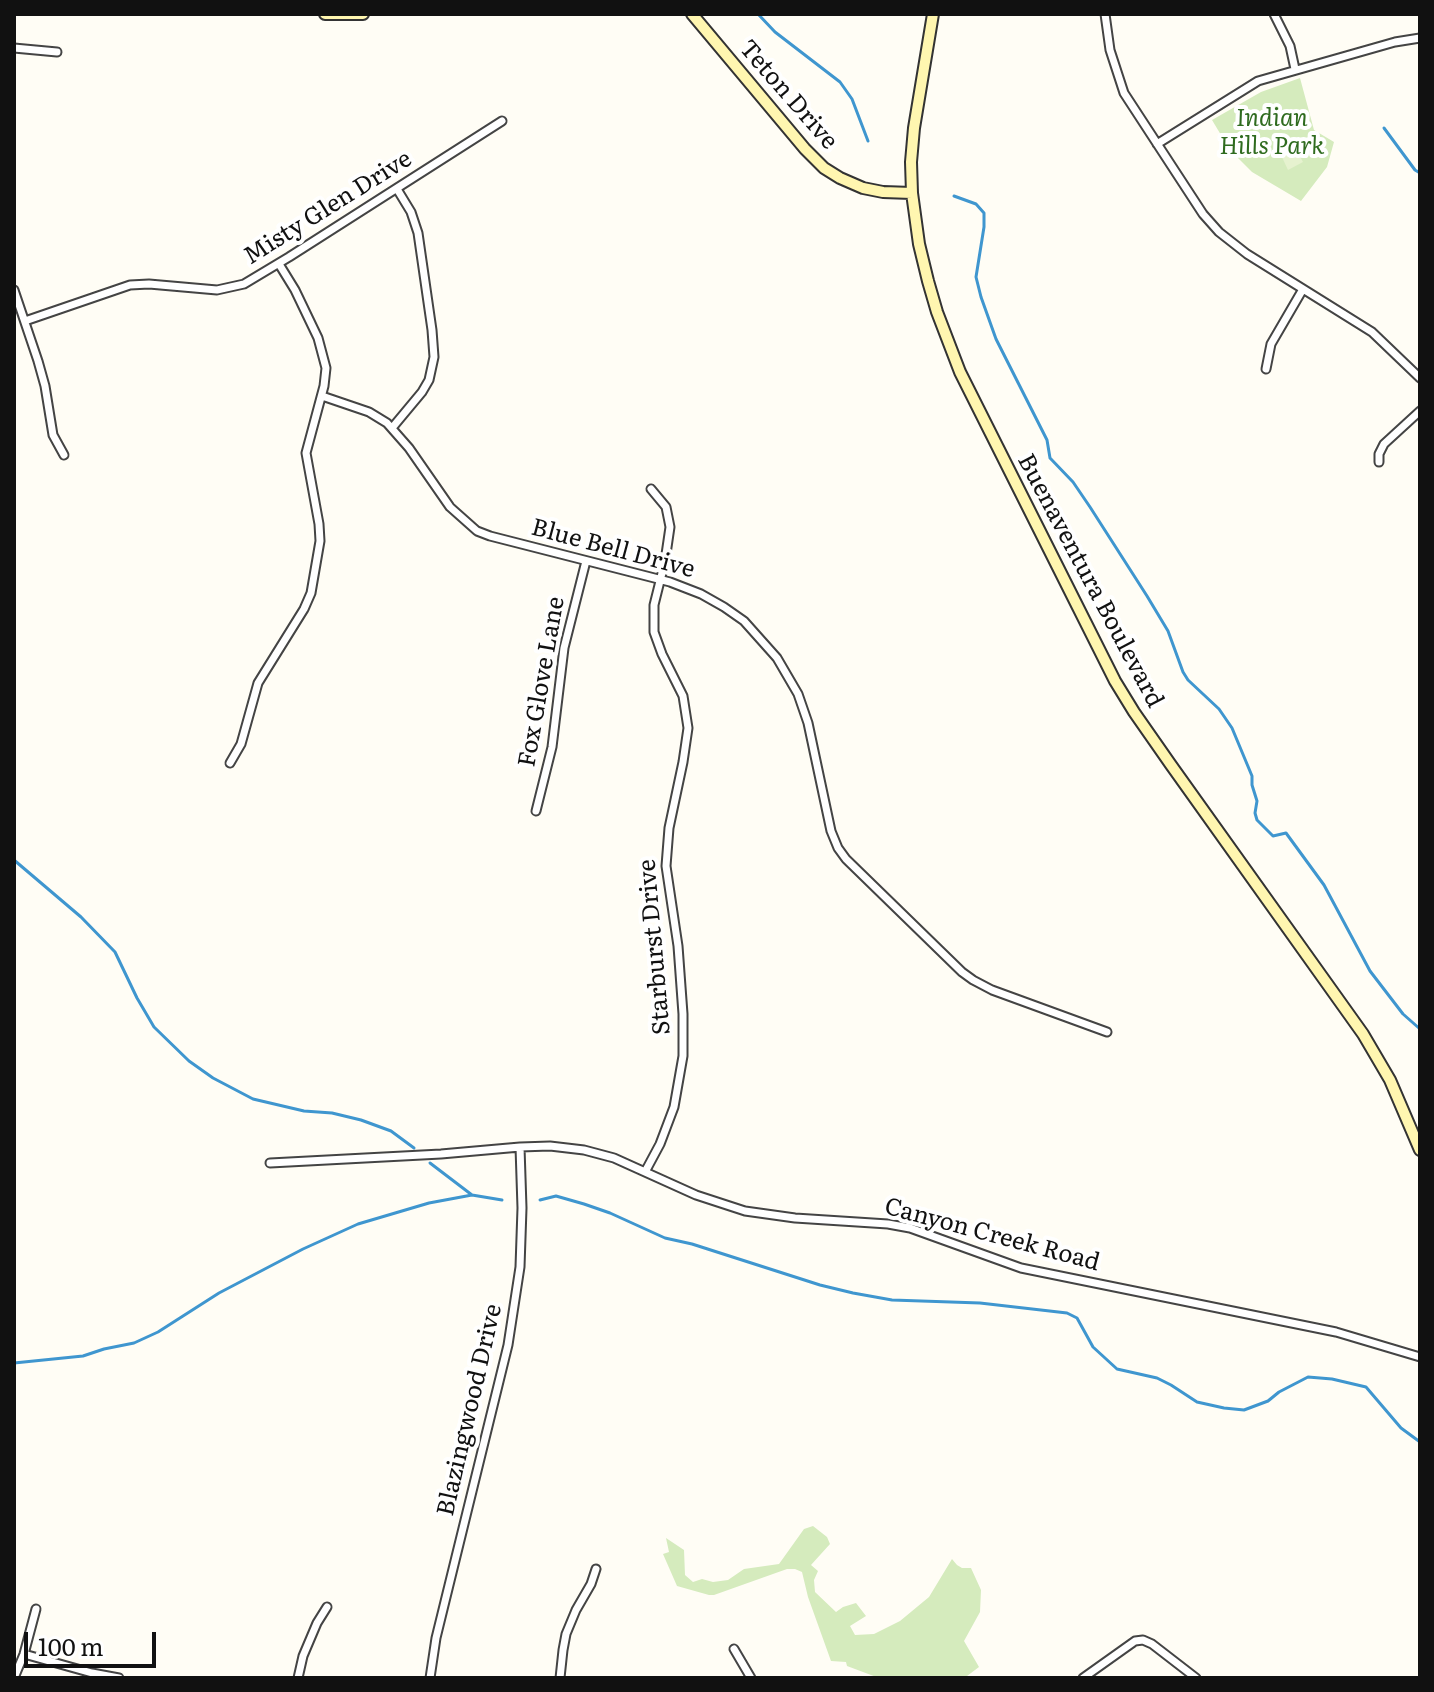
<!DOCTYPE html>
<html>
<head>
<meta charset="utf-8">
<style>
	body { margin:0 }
	#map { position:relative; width:1434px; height:1692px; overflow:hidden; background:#fffdf5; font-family:Literata,serif }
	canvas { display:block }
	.frame { position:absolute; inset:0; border:16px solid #111; pointer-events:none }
	.scale { position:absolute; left:24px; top:1632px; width:132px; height:36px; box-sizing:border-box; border:4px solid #111; border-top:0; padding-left:10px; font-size:24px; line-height:28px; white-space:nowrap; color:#111; -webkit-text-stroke:6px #fff; paint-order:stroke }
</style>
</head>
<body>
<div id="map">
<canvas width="1434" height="1692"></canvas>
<div class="frame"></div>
<div class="scale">100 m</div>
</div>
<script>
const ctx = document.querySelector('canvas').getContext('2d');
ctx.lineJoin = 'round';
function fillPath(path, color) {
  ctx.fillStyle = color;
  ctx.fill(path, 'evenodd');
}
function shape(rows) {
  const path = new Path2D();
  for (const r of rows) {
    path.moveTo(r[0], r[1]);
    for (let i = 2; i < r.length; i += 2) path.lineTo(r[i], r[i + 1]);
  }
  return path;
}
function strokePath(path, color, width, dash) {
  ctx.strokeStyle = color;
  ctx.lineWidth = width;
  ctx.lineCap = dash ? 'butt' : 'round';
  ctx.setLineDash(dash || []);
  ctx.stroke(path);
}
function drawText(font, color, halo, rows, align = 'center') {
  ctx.font = font + ' Literata,serif';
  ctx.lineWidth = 8;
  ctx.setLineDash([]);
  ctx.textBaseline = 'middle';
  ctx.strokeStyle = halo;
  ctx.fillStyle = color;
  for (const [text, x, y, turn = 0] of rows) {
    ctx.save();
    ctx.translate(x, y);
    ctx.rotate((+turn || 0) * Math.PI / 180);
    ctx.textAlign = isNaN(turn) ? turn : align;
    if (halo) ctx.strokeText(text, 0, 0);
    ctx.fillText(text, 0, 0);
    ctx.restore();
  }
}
fillPath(shape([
	[1300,78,1314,130,1334,142,1327,167,1301,201,1252,172,1230,150,1212,120,1261,92],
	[813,1526,827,1537,830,1544,811,1565,818,1571,814,1580,815,1592,836,1612,843,1607,856,1603,866,1616,850,1626,855,1635,874,1634,900,1621,929,1597,952,1559,957,1565,962,1568,971,1568,981,1590,980,1612,964,1641,979,1667,967,1676,967,1678,879,1678,847,1666,846,1662,831,1661,808,1597,802,1572,795,1569,787,1569,714,1595,709,1595,677,1586,663,1554,669,1552,666,1538,684,1550,685,1575,693,1582,702,1579,713,1582,728,1580,744,1569,779,1564,804,1529]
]), '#d5ebbd');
fillPath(shape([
	[1295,147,1303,162,1288,170,1281,155]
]), '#e6f2cf');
strokePath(shape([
	[758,14,775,32,840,82,852,99,868,141],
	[1384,128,1415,170,1420,173],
	[954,196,976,204,984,213,984,227,976,277,981,297,996,339,1047,440,1050,458,1073,482,1090,507,1147,596,1168,631,1183,672,1188,680,1219,709,1232,728,1252,776,1252,785,1257,801,1255,813,1257,820,1273,836,1286,833,1324,885,1370,971,1403,1014,1420,1029],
	[14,860,81,917,115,952,137,998,154,1027,189,1061,213,1078,253,1099,304,1111,332,1113,361,1120,391,1131,414,1148],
	[430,1163,472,1195],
	[540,1200,556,1196,584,1204,610,1213,665,1238,692,1244,820,1285,853,1293,892,1300,980,1303,1067,1313,1077,1318,1093,1347,1117,1369,1157,1378,1171,1385,1197,1402,1224,1408,1244,1410,1268,1401,1279,1392,1308,1377,1332,1379,1366,1387,1401,1428,1420,1442],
	[14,1363,83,1356,104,1349,134,1343,158,1332,219,1293,303,1249,358,1224,429,1203,472,1195,502,1200]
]), '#3f96cf', 3);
const street = shape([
	[1105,14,1110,50,1124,93,1203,214,1219,232,1247,254,1372,332,1420,378],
	[1274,14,1290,46,1295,69],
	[14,48,57,52],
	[1157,144,1258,81,1395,42,1420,38],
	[14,290,38,361,45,386,53,435,64,455],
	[25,321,130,285,149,284,217,290,244,284,289,257,502,121],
	[1266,369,1271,344,1303,289],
	[322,396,369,412,387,423,409,448,450,507,477,531,490,536,670,582,701,594,724,607,744,621,777,658,798,694,808,723,831,831,838,848,846,859,962,972,973,980,992,990,1107,1032],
	[392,428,422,392,429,380,434,357,432,330,418,233,411,212,397,189],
	[1379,462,1379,454,1384,444,1420,411],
	[230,763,241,744,258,683,304,609,311,593,320,541,319,524,306,453,324,386,326,368,318,338,295,290,279,264],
	[536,811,552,747,564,648,586,561],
	[270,1163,441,1154,520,1147,550,1146,584,1150,614,1158,696,1195,745,1211,795,1218,888,1224,910,1228,1021,1268,1336,1332,1420,1357],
	[645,1172,660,1144,674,1107,683,1056,683,1014,678,946,666,866,669,828,683,762,688,728,683,696,662,654,654,632,654,605,665,561,670,527,666,507,651,489],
	[734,1649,751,1678],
	[24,1654,92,1673,119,1678],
	[14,1678,24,1654,36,1609],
	[298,1678,303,1656,317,1623,327,1607],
	[430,1678,436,1638,508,1345,520,1267,522,1208,520,1147],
	[560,1678,563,1650,566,1634,576,1610,591,1584,596,1569],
	[1083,1678,1135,1641,1143,1640,1152,1644,1196,1678]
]);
const secondary = shape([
	[325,14,363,14],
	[692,14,805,149,824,168,840,178,863,188,883,192,912,193],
	[933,14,914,128,911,162,912,193,919,244,928,281,937,312,960,372,1115,681,1134,712,1171,765,1363,1034,1390,1080,1420,1150]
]);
strokePath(street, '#444', 11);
strokePath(secondary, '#333', 14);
strokePath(street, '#fff', 7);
strokePath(secondary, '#fff6b0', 10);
drawText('24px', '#111', '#fff', [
	["Teton Drive",788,95,49],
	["Misty Glen Drive",328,208,-32],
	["Blue Bell Drive",613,549,15],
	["Buenaventura Boulevard",1090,581,62],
	["Fox Glove Lane",542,682,-80],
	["Starburst Drive",655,947,-95],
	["Canyon Creek Road",992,1235,15],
	["Blazingwood Drive",470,1410,-77]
]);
drawText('italic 24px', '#2f6b1f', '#fff', [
	["Indian",1272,119],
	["Hills Park",1272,147]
]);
</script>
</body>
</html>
